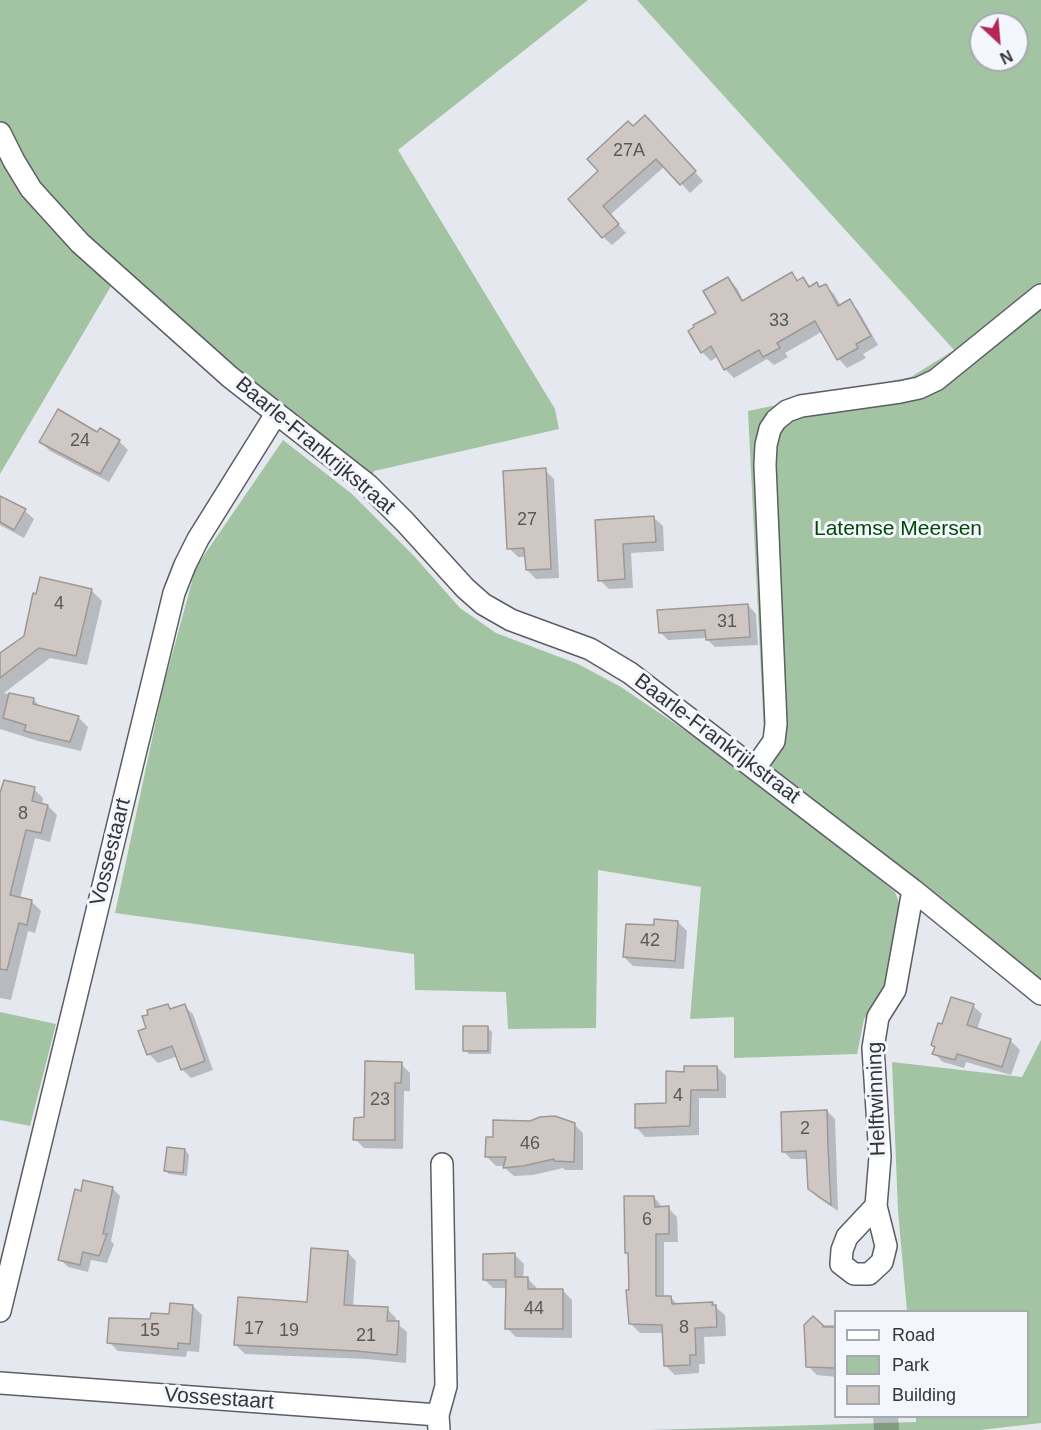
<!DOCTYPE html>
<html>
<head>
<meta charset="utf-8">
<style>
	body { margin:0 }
	#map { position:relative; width:1041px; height:1430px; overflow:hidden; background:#e5e9ef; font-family:Arial,sans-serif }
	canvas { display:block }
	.legend { position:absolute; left:834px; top:1310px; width:195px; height:108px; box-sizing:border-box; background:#f3f6fc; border:2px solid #a6a9ad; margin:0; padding:8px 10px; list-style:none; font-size:18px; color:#333537 }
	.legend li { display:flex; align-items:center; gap:12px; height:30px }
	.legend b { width:30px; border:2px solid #a6a9ad }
	.north { position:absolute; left:969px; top:12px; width:60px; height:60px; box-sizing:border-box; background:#f3f6fc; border:2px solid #a6a9ad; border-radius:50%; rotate:154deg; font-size:16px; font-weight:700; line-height:24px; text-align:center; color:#333537 }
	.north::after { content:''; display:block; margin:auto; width:21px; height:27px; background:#b62756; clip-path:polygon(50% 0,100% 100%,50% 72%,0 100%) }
</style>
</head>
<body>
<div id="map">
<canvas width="1041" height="1430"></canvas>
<ul class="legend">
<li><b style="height:8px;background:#fff"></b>Road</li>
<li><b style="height:16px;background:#a3c4a2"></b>Park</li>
<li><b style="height:16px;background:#cec7c3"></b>Building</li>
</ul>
<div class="north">N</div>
</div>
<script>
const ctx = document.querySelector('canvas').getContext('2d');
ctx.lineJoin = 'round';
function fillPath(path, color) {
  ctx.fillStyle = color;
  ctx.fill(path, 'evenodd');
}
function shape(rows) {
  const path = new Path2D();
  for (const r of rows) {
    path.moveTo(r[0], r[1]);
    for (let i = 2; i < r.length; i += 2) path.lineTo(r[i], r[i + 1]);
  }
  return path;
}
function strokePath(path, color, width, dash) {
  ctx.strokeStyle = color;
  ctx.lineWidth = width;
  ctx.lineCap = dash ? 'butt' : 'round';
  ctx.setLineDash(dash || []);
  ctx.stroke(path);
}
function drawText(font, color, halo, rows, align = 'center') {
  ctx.font = font + ' Arial,sans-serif';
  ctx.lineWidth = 6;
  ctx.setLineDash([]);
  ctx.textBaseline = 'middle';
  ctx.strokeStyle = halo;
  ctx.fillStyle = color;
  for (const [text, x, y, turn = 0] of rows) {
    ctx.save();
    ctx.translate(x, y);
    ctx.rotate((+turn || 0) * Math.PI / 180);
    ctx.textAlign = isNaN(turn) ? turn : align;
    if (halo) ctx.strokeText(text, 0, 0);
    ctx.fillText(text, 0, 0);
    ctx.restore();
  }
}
fillPath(shape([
	[0,0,588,0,398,150,555,409,559,429,374,471,368,485,117,276,0,474],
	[637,0,1041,0,1041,986,760,763,764,733,748,411,911,377,954,350],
	[981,24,1017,24,1017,60,981,60],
	[283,440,352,494,414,556,460,608,496,633,578,664,621,687,763,783,895,892,901,907,889,974,879,997,864,1019,857,1054,734,1058,734,1017,690,1019,701,887,598,870,596,1028,508,1029,506,992,415,990,414,954,115,913,163,688,196,567],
	[0,1012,56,1024,30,1126,0,1120],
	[1041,1040,1041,1423,980,1430,648,1430,916,1422,916,1416,1028,1416,1028,1312,907,1311,898,1211,892,1062,1022,1077]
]), '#a3c4a2');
fillPath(shape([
	[654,126,703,181,690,193,665,166,610,215,626,233,612,245,603,237,600,172],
	[792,274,799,281,803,279,811,287,817,284,821,288,825,285,834,294,841,306,849,301,858,310,878,345,863,354,866,358,847,368,839,359,823,331,785,353,788,357,774,365,767,359,734,378,725,369,718,356,711,361,702,352,718,313,728,279,737,288,744,302],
	[98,434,119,441,128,450,109,482,50,451,41,442],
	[545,470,554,479,559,578,536,579,527,570,526,557,518,557,509,548],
	[0,499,25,511,34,519,24,538,0,525],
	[653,517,663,526,664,551,631,553,633,588,609,589,600,580,596,521],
	[91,590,102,601,87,665,50,658,4,693,33,699,42,708,78,717,88,727,81,751,38,741,0,729,0,655],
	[748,605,756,614,758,645,715,647,706,638,668,640,660,632],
	[34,789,43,798,42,805,48,806,57,815,50,842,35,838,20,899,32,902,41,911,35,933,28,931,11,1000,0,998,0,792],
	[678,922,687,931,684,969,633,966,624,957,655,927],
	[168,1005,172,1010,184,1006,193,1014,213,1070,191,1078,182,1069,178,1056,158,1063,149,1054,148,1029,150,1016],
	[973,1006,982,1014,977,1030,1011,1041,1020,1050,1011,1075,966,1062,964,1068,943,1062,934,1053,936,1048,933,1045,943,1026],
	[488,1028,492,1032,491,1054,469,1054,465,1050],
	[401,1064,410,1073,410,1091,404,1091,403,1149,364,1148,355,1139],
	[717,1067,726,1076,726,1098,699,1098,699,1135,645,1137,636,1127,668,1105,685,1073],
	[827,1111,835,1119,838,1211,817,1197,809,1189,808,1159,791,1159,783,1151],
	[574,1124,583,1133,583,1170,565,1170,563,1168,533,1175,514,1176,505,1168,505,1166,496,1166,487,1157],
	[185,1150,189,1155,187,1176,169,1174,165,1170],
	[112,1188,120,1196,111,1241,114,1244,107,1263,91,1260,88,1272,68,1267,60,1259,82,1193],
	[654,1197,663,1208,668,1208,677,1217,678,1242,664,1242,664,1298,671,1298,678,1305,712,1304,725,1315,726,1336,704,1337,705,1364,699,1364,699,1373,675,1375,666,1366,664,1333,640,1333,631,1324,630,1255,627,1252],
	[347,1252,356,1261,353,1307,387,1309,396,1318,396,1323,407,1332,406,1363,366,1359,245,1354,236,1345,308,1304],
	[515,1255,524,1264,523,1279,528,1279,537,1288,537,1291,563,1291,572,1300,572,1338,516,1337,507,1328,507,1288,493,1288,484,1279],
	[193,1306,202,1315,199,1352,187,1351,186,1357,118,1351,109,1342,151,1321,171,1316],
	[822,1325,836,1325,836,1377,817,1375,808,1366],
	[873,1416,898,1416,899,1430,874,1430]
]), '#0003');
const building = shape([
	[645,115,696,171,680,185,656,159,603,206,619,224,602,238,568,199,598,171,587,159,628,121,633,126,645,115],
	[792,272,797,281,803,277,809,287,817,282,819,287,826,284,838,306,850,299,871,336,856,344,858,348,837,360,815,321,777,343,780,348,763,357,759,350,724,370,711,346,701,353,688,331,694,327,693,325,716,313,703,291,728,277,742,301,792,272],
	[58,409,97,432,100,428,120,440,100,474,39,442,58,409],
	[546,468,551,569,526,570,524,548,507,549,503,471,546,468],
	[0,496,26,509,14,530,0,522,0,496],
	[654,516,656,542,623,544,625,579,598,581,595,520,654,516],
	[40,577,92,589,76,656,39,648,0,678,0,653,24,636,33,593,36,594,40,577],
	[748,604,750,637,706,640,705,630,659,633,657,610,748,604],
	[9,693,34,698,33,704,79,716,70,742,24,731,26,725,3,718,9,693],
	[4,780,35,787,32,801,48,805,41,833,26,830,10,895,32,900,27,925,19,923,7,970,0,969,0,793,4,780],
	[654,919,678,921,675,961,623,957,626,924,654,925,654,919],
	[951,997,974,1004,967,1025,1011,1039,1002,1067,957,1054,955,1060,932,1054,935,1047,931,1045,938,1023,942,1024,951,997],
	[168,1004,170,1009,185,1004,205,1061,181,1070,172,1046,147,1055,138,1031,146,1028,142,1016,148,1015,147,1010,168,1004],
	[463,1026,488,1026,488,1051,463,1051,463,1026],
	[365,1061,402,1062,401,1083,395,1083,395,1140,353,1140,354,1118,364,1117,365,1061],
	[684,1066,717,1066,718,1090,691,1090,690,1126,635,1128,635,1104,666,1103,666,1071,684,1072,684,1066],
	[827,1110,828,1147,831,1205,808,1189,806,1151,782,1152,781,1112,827,1110],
	[555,1116,575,1123,574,1162,554,1161,554,1159,523,1166,503,1168,506,1157,485,1157,486,1137,493,1137,493,1120,530,1121,540,1117,555,1116],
	[167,1147,185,1149,183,1173,164,1171,167,1147],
	[83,1180,113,1187,103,1234,107,1234,99,1256,83,1252,80,1265,58,1260,75,1189,81,1191,83,1180],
	[624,1196,654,1196,655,1207,669,1206,669,1234,656,1234,656,1296,671,1296,672,1304,713,1302,712,1305,716,1305,717,1327,695,1328,696,1355,690,1355,690,1365,664,1366,662,1325,629,1324,626,1290,629,1290,628,1253,625,1253,624,1196],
	[311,1248,348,1251,344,1305,388,1307,387,1321,399,1321,397,1355,356,1351,234,1345,238,1297,307,1302,311,1248],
	[515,1253,515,1277,528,1277,528,1289,563,1289,563,1329,505,1329,506,1280,483,1280,483,1254,515,1253],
	[170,1303,193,1305,190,1344,178,1343,178,1349,107,1343,109,1318,150,1319,151,1313,169,1314,170,1303],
	[813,1316,823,1325,823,1327,836,1327,836,1368,806,1367,804,1325,813,1316]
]);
fillPath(building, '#cec7c3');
strokePath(building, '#9e9894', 1.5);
const minor = shape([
	[0,133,14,161,31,189,80,243,230,377,368,485,405,522,465,588,483,604,511,620,590,649,630,673,913,890,1041,994],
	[755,768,774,741,776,724,765,465,766,445,770,429,776,420,787,411,801,406,900,392,919,388,936,380,1041,295],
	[876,1206,886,1246,882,1262,869,1274,854,1274,841,1264,842,1250,847,1237,876,1206,880,1157,873,1048,878,1017,895,990,913,890],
	[0,1311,174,593,185,565,198,539,276,414],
	[0,1383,438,1415,439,1430],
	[438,1415,446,1386,442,1164]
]);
strokePath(minor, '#5c5e64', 24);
strokePath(minor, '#fff', 21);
drawText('18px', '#5a5a5a', null, [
	["27A",629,151],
	["33",779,321],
	["24",80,441],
	["27",527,520],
	["4",59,604],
	["31",727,622],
	["8",23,814],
	["42",650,941],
	["4",678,1096],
	["23",380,1100],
	["2",805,1129],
	["46",530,1144],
	["6",647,1220],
	["44",534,1309],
	["8",684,1328],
	["17",254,1329],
	["15",150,1331],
	["19",289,1331],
	["21",366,1336]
]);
drawText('21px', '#333537', '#f3f6fc', [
	["Baarle-Frankrijkstraat",315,446,40],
	["Baarle-Frankrijkstraat",717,739,37],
	["Vossestaart",111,852,-76],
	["Helftwinning",877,1099,-92],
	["Vossestaart",219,1399,4]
]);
drawText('21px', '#004a06', '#f3f6fc', [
	["Latemse Meersen",898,529]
]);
</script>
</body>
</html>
